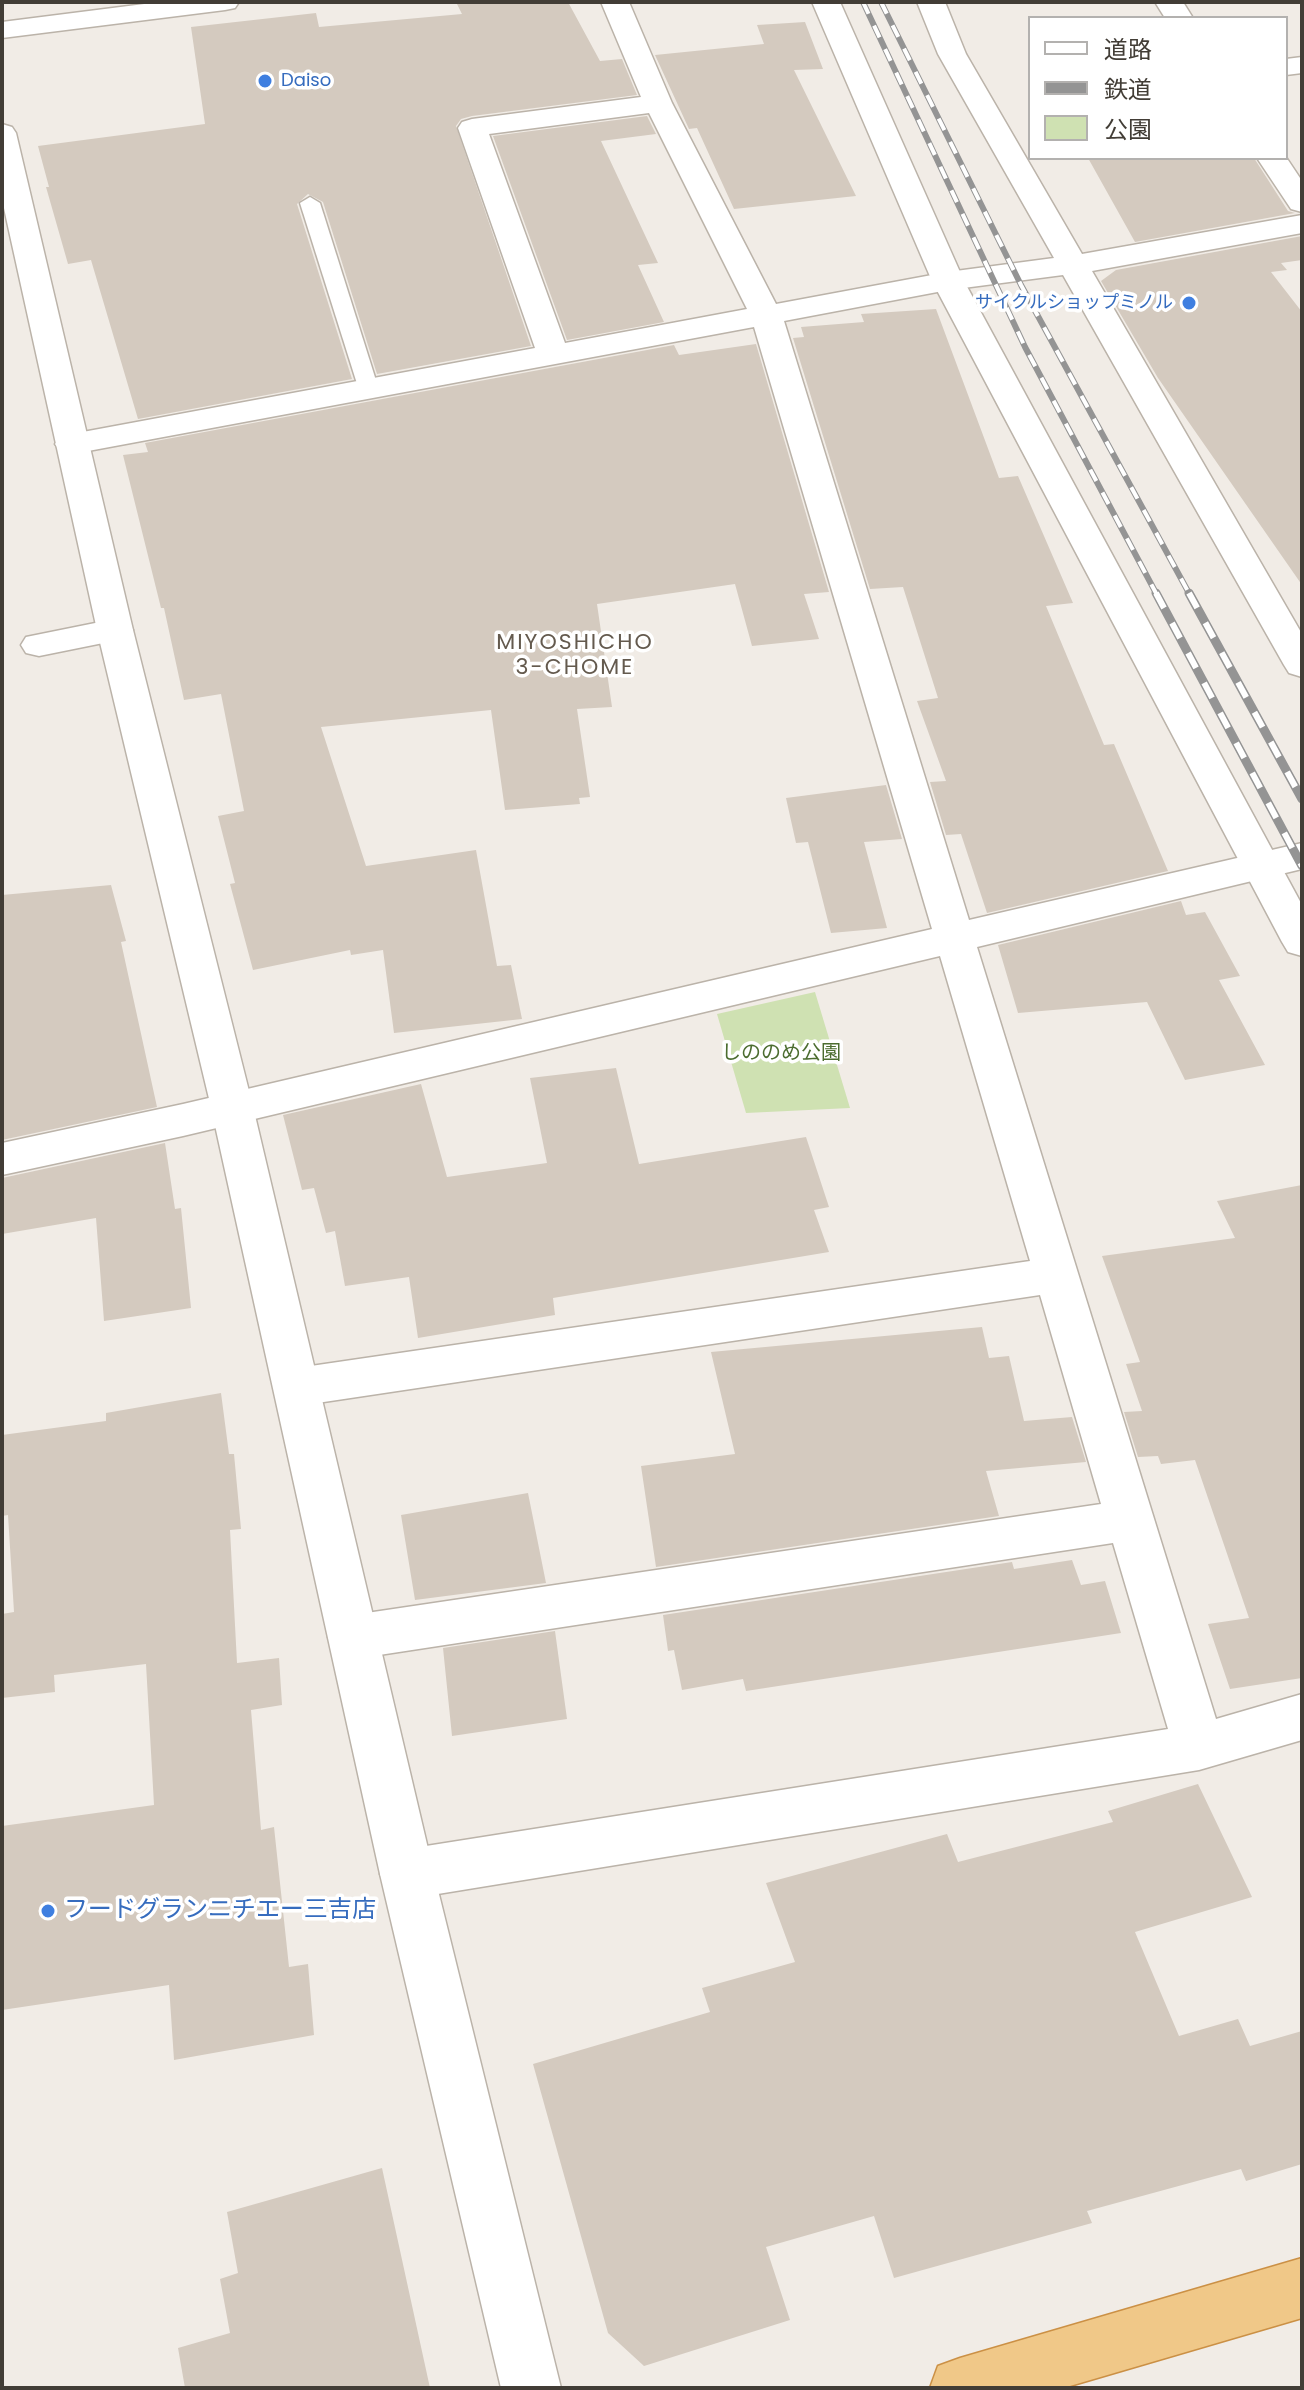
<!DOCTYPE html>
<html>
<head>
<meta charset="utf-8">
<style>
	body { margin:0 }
	#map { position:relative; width:1304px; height:2390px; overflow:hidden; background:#f1ece6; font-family:Poppins,"Noto Sans JP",sans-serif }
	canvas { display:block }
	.frame { position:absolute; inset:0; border:4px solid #423d36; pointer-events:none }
	.legend { position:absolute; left:1028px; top:16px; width:260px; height:144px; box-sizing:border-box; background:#fff; border:2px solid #b3b1af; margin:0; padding:10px 14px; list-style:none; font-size:24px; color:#423d36 }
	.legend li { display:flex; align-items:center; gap:16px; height:40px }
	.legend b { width:40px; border:2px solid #b3b1af }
</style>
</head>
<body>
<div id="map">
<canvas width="1304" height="2390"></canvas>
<div class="frame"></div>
<ul class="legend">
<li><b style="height:10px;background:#fff"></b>道路</li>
<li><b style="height:10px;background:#949494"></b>鉄道</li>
<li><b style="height:22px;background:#cfe1b2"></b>公園</li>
</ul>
</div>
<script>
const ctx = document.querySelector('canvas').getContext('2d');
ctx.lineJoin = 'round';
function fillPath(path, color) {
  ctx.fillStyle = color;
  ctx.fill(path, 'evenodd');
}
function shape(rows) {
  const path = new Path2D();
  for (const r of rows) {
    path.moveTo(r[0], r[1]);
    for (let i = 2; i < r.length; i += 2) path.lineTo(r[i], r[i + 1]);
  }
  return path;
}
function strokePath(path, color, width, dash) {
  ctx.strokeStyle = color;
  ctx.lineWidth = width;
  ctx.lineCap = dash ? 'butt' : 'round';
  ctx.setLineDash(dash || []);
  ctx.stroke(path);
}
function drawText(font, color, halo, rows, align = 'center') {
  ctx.font = font + ' Poppins,"Noto Sans JP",sans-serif';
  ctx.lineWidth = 7;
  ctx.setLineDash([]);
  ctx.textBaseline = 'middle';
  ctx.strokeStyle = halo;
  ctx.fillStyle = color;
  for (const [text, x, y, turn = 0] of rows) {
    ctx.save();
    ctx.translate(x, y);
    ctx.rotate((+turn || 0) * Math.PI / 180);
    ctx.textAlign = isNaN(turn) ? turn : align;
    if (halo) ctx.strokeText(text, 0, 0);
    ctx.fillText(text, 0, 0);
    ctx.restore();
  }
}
fillPath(shape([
	[815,992,850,1108,746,1113,717,1014]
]), '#cfe1b2');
fillPath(shape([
	[456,2,568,2,600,61,622,59,637,95,472,116,461,119,456,126,531,346,377,374,323,202,308,194,297,204,352,379,138,419,91,260,68,264,46,187,49,187,38,146,205,124,191,27,316,13,319,27,462,14],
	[805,22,823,69,794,70,856,196,734,209,697,128,689,129,655,55,764,44,757,25],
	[647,116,656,134,601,141,658,263,638,265,664,322,567,340,493,136],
	[1088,158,1254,158,1288,211,1295,213,1135,242],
	[1302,236,1302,260,1281,263,1287,270,1271,272,1302,312,1302,585,1158,378,1101,281,1116,270],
	[936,309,999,478,1018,476,1073,603,1046,606,1104,745,1114,744,1168,871,987,913,961,834,946,835,930,782,946,781,917,701,938,698,903,587,870,589,793,338,804,337,801,327,864,322,861,314],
	[756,344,829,592,804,594,819,639,752,646,735,584,597,604,612,707,577,709,590,797,579,798,580,804,505,810,491,710,321,727,366,866,476,850,497,966,511,965,522,1019,394,1033,383,950,351,955,350,950,253,970,230,884,235,883,218,816,244,811,221,694,184,700,164,608,161,608,123,455,148,452,145,443,674,345,679,355],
	[886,785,902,839,864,842,887,928,831,933,808,842,796,843,786,798],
	[111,885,126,941,121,942,157,1107,2,1140,2,895],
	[1181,901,1186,915,1205,912,1240,976,1219,980,1265,1065,1185,1080,1147,1002,1018,1013,998,945],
	[616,1068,639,1164,806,1137,829,1207,814,1210,829,1252,553,1298,555,1315,418,1338,409,1277,345,1286,335,1231,326,1233,314,1188,302,1190,283,1115,421,1084,447,1177,547,1163,530,1078],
	[165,1143,175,1209,181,1208,191,1308,104,1321,96,1218,2,1234,2,1178],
	[1302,1185,1302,1678,1230,1689,1208,1624,1249,1618,1195,1460,1161,1464,1158,1456,1138,1457,1124,1412,1142,1411,1126,1364,1140,1362,1102,1256,1235,1238,1217,1201],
	[982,1327,989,1358,1009,1356,1024,1421,1072,1417,1086,1462,986,1471,999,1516,656,1567,641,1466,735,1454,711,1352],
	[221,1393,229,1454,234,1454,241,1529,230,1530,237,1663,279,1658,282,1705,251,1710,261,1830,274,1827,289,1967,308,1964,314,2035,174,2060,169,1985,2,2010,2,1826,154,1805,146,1664,54,1675,55,1692,2,1698,2,1614,14,1612,8,1515,2,1516,2,1435,106,1421,106,1413],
	[528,1493,546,1583,415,1600,401,1515],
	[1072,1560,1081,1585,1105,1581,1121,1633,746,1691,743,1679,682,1690,674,1650,668,1651,663,1615,1012,1562,1014,1569],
	[555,1631,567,1719,452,1736,443,1648],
	[1198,1784,1252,1897,1135,1932,1179,2036,1238,2019,1250,2046,1302,2031,1302,2164,1246,2181,1241,2169,1087,2211,1092,2223,894,2278,874,2216,766,2247,790,2320,644,2366,608,2333,533,2064,710,2012,702,1988,795,1962,766,1883,947,1834,958,1862,1113,1822,1108,1811],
	[382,2168,430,2388,185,2388,178,2348,230,2333,220,2279,238,2273,227,2212]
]), '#d4cabf');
const service = shape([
	[310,197,320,203,379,390,376,394,369,396,359,390,300,203,310,197]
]);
const minor = shape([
	[601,2,629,2,672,103,776,304,948,272,1054,258,938,54,917,2,945,2,966,54,1082,254,1302,215,1302,233,1092,271,1302,634,1302,677,1289,673,1284,665,1063,275,948,290,784,321,969,920,1302,843,1302,869,977,947,1216,1719,1302,1694,1302,1740,1199,1770,407,1899,388,1892,380,1874,388,1856,407,1849,1168,1729,1113,1543,353,1659,335,1653,328,1637,335,1621,353,1615,1101,1504,1040,1295,297,1406,280,1400,274,1387,280,1374,297,1368,1030,1261,940,956,183,1136,2,1175,2,1143,183,1104,932,929,754,327,72,454,60,451,55,444,60,437,72,434,535,348,458,128,462,122,472,119,641,97,601,2],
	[649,113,747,309,565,343,489,134,649,113],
	[1155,2,1183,2,1193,18,1165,18,1155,2],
	[1302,57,1302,73,1286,75,1286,59,1302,57],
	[1286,157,1302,181,1302,212,1291,209,1257,158,1286,157],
	[115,619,128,622,133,630,128,638,39,656,26,653,21,645,26,637,115,619]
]);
const tertiary = shape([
	[160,2,239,2,235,8,225,10,2,38,2,22,160,2],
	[812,2,840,2,964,281,1302,905,1302,956,1288,952,1282,942,932,281,812,2],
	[2,124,12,127,16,133,133,630,253,1107,434,1874,561,2388,501,2388,380,1874,211,1107,97,630,2,199,2,124]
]);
const trunk = shape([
	[1302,2258,1302,2318,1063,2388,930,2388,938,2366,960,2358,1302,2258]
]);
strokePath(service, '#bbb3a9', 3);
strokePath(minor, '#bbb3a9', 3);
strokePath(tertiary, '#bbb3a9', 3);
strokePath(trunk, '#cb9045', 3);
fillPath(service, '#fff');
fillPath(minor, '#fff');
fillPath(tertiary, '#fff');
fillPath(trunk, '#f0c888');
const railFar1 = shape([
	[863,2,1025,347,1157,595],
	[881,2,1021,285,1190,595]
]);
const rail = shape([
	[1156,593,1302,866],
	[1189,593,1302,799]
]);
strokePath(railFar1, '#949494', 6);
strokePath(rail, '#949494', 9);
strokePath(railFar1, '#fff', 4, [13]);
strokePath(rail, '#fff', 6, [17]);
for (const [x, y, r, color] of [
	[265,81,8,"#3f7fe0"],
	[1189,303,8,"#3f7fe0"],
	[48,1911,8,"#3f7fe0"]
]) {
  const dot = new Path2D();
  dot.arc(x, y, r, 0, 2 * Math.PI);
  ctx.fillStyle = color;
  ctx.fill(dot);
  strokePath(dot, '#fff', 3);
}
drawText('18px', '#366cbe', '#fff', [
	["Daiso",281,81],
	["サイクルショップミノル",1173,303,"right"]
], 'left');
drawText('20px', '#4c6d30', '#fff', [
	["しののめ公園",781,1054]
]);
ctx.letterSpacing = '2px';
drawText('22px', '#645a4e', '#fff', [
	["MIYOSHICHO",575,643],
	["3-CHOME",575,668]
]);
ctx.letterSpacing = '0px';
drawText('24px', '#366cbe', '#fff', [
	["フードグランニチエー三吉店",64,1911]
], 'left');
</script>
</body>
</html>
